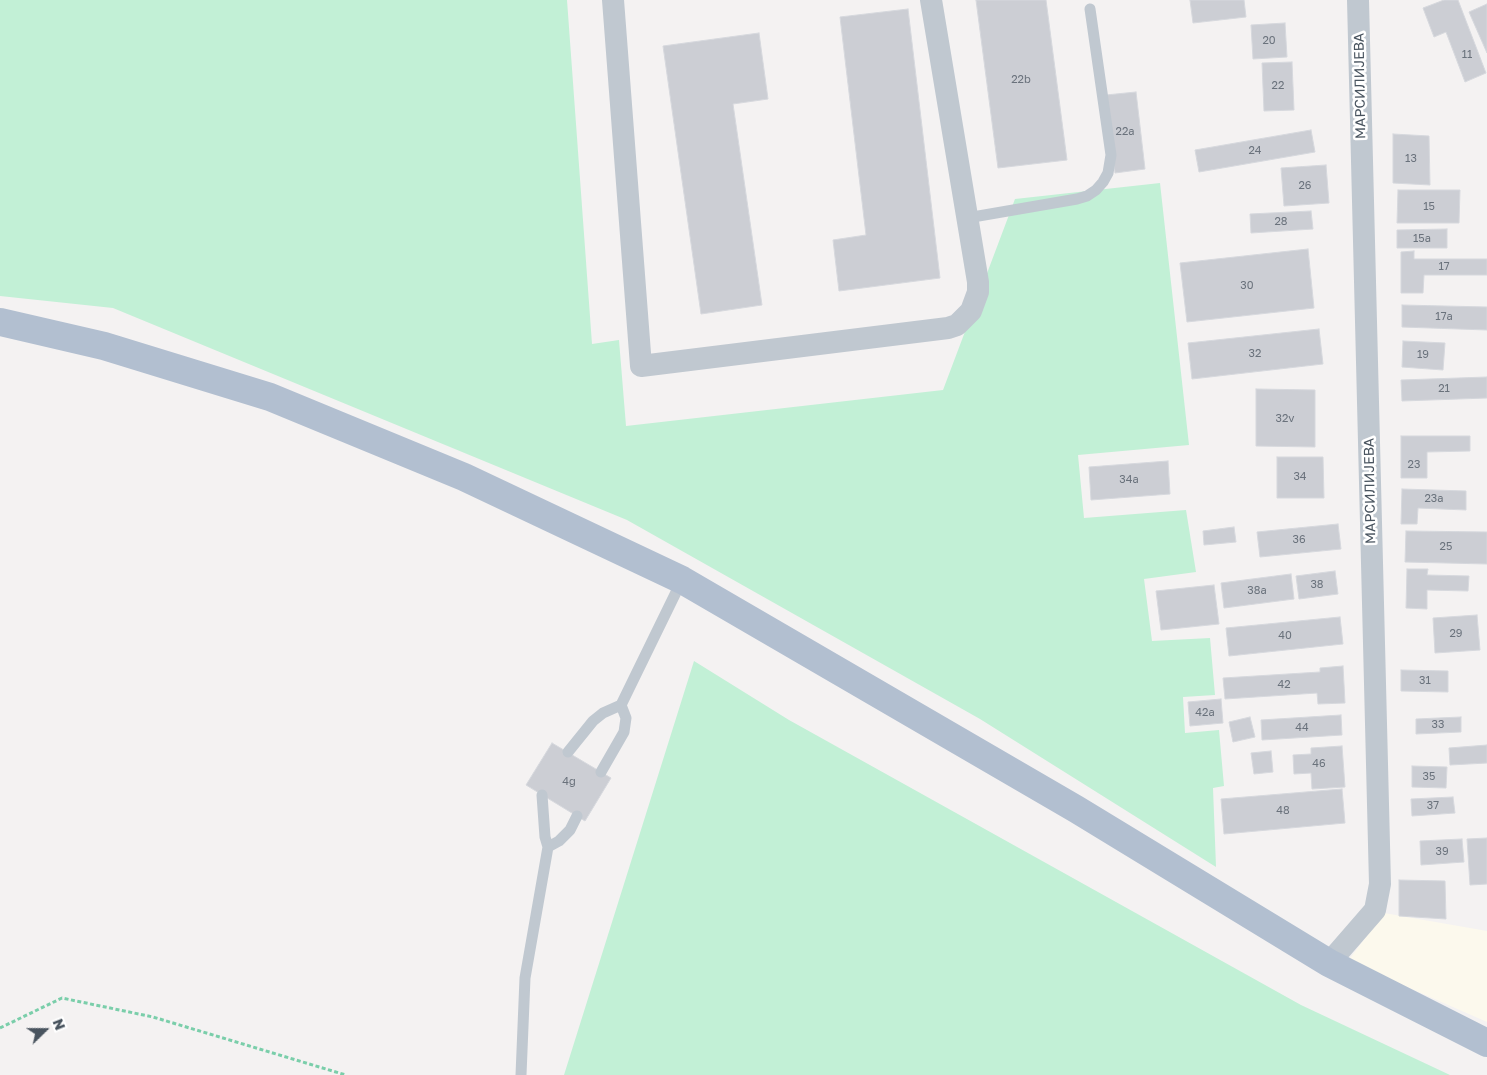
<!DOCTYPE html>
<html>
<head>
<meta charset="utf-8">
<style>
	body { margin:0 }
	#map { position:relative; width:1487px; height:1075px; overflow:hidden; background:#f4f2f2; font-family:"Golos Text",sans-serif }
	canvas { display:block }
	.north { position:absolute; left:20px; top:1005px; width:50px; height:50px; -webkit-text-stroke:4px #fff; paint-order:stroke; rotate:68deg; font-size:14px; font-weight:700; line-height:20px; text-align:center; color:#49545f }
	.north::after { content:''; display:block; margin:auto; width:18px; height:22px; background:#49545f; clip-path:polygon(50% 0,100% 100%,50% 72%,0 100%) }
</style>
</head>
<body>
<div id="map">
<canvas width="1487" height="1075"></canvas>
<div class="north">N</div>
</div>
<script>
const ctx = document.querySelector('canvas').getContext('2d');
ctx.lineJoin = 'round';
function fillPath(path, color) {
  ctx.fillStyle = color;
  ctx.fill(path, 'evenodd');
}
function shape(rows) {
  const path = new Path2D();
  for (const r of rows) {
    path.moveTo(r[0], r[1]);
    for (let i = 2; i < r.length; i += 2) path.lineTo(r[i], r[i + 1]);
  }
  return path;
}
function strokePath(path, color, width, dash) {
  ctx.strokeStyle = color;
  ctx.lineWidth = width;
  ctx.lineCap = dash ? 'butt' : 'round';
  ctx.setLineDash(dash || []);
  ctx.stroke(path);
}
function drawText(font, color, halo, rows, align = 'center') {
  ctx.font = font + ' "Golos Text",sans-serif';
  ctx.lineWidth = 5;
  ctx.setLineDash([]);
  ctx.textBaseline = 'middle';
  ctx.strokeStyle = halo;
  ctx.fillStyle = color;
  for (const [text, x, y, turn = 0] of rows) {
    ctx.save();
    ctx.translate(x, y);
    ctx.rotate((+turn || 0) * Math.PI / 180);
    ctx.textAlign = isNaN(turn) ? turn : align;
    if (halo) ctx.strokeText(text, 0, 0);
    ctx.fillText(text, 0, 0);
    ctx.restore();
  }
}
fillPath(shape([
	[1384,913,1487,931,1487,1022,1348,961]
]), '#fcf9ed');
fillPath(shape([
	[0,0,567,0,592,344,619,340,626,426,943,390,1015,199,1160,183,1189,445,1078,455,1084,518,1186,510,1196,572,1144,579,1152,641,1210,638,1215,695,1183,697,1185,733,1219,730,1224,786,1213,788,1216,867,980,719,627,520,113,308,0,296],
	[694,661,789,720,1301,1005,1450,1075,564,1075]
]), '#c2f0d6');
const building = shape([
	[976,0,1046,0,1067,160,998,168,976,0],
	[1190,0,1244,0,1246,17,1193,23,1190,0],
	[1444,0,1458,0,1486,73,1465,82,1446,32,1434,37,1423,8,1444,0],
	[1487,4,1487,53,1469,12,1487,4],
	[908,9,940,278,839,291,833,240,866,235,840,17,908,9],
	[1285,23,1287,57,1253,59,1251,25,1285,23],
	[759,33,768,99,733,104,762,305,701,314,663,46,759,33],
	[1292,62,1294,110,1264,111,1262,63,1292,62],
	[1136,92,1145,169,1115,173,1106,95,1136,92],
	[1311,130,1315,152,1199,172,1195,150,1311,130],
	[1393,134,1429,136,1430,185,1393,183,1393,134],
	[1326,165,1329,203,1284,206,1281,168,1326,165],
	[1398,190,1460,190,1459,223,1397,223,1398,190],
	[1311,211,1313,229,1251,233,1250,214,1311,211],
	[1447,229,1447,248,1397,248,1397,230,1447,229],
	[1308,249,1314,308,1187,322,1180,263,1308,249],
	[1414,251,1414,259,1487,259,1487,275,1424,275,1423,293,1401,293,1401,252,1414,251],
	[1402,305,1487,307,1487,330,1402,327,1402,305],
	[1319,329,1323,364,1192,379,1188,343,1319,329],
	[1403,341,1445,343,1443,370,1402,367,1403,341],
	[1487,377,1487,398,1402,401,1401,380,1487,377],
	[1256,389,1315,390,1315,447,1256,446,1256,389],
	[1401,436,1470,436,1470,451,1427,452,1427,478,1401,478,1401,436],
	[1277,457,1323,457,1324,498,1277,498,1277,457],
	[1168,461,1170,494,1091,500,1089,467,1168,461],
	[1402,489,1466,491,1466,510,1418,508,1417,524,1401,524,1402,489],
	[1338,524,1341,549,1260,557,1257,532,1338,524],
	[1234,527,1236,542,1204,545,1203,531,1234,527],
	[1406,531,1487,532,1487,564,1405,562,1406,531],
	[1407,569,1428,569,1427,575,1469,576,1468,591,1427,590,1427,609,1406,608,1407,569],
	[1335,571,1338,594,1299,599,1296,576,1335,571],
	[1291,574,1294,599,1224,608,1221,583,1291,574],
	[1214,585,1219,624,1161,630,1156,591,1214,585],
	[1477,615,1480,650,1435,653,1433,618,1477,615],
	[1340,617,1343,644,1229,656,1226,628,1340,617],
	[1343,666,1345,703,1318,704,1317,693,1225,699,1223,678,1320,672,1320,668,1343,666],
	[1401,670,1448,671,1448,692,1401,691,1401,670],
	[1221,699,1223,723,1190,726,1188,702,1221,699],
	[1341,715,1342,735,1262,740,1261,720,1341,715],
	[1250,717,1255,737,1233,742,1229,722,1250,717],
	[1461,717,1461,732,1416,734,1416,719,1461,717],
	[552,743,611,778,585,821,526,785,552,743],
	[1487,745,1487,763,1450,765,1449,748,1487,745],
	[1342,746,1345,787,1312,789,1311,773,1294,774,1293,755,1311,754,1311,748,1342,746],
	[1271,751,1273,772,1254,774,1251,753,1271,751],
	[1412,766,1447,767,1446,788,1412,787,1412,766],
	[1342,789,1345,823,1224,834,1221,799,1342,789],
	[1453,797,1455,813,1412,816,1411,799,1453,797],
	[1487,838,1487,884,1470,885,1467,839,1487,838],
	[1462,839,1464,862,1421,865,1420,841,1462,839],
	[1399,880,1445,881,1446,919,1399,916,1399,880]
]);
fillPath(building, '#ccced4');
strokePath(building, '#d6d8dd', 1);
strokePath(shape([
	[0,1028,62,998,153,1017,346,1075]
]), '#7aceaa', 3, [4, 2.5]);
strokePath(shape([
	[967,218,1077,199,1087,196,1096,190,1103,182,1108,173,1111,155,1090,9],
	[568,752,593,721,603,713,621,705,682,580],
	[601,772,624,732,626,718,621,705],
	[548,847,559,841,570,830,577,816],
	[521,1075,525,978,548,847,545,837,542,795]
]), '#c0c8d0', 11);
strokePath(shape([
	[613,0,641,366,948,328,957,325,971,311,978,292,978,282,931,0],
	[1329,963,1375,910,1380,884,1358,0]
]), '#c0c8d0', 22);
strokePath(shape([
	[0,322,104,346,270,397,464,477,682,580,1076,809,1329,963,1487,1043]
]), '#b2bfd0', 28);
drawText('11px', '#6a727c', null, [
	["20",1269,41],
	["11",1467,55],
	["22b",1021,80],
	["22",1278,86],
	["22a",1125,132],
	["24",1255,151],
	["13",1411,159],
	["26",1305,186],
	["15",1429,207],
	["28",1281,222],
	["15a",1422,239],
	["17",1444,267],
	["30",1247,286],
	["17a",1444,317],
	["32",1255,354],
	["19",1423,355],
	["21",1444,389],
	["32v",1285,419],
	["23",1414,465],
	["34",1300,477],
	["34a",1129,480],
	["23a",1434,499],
	["36",1299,540],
	["25",1446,547],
	["38",1317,585],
	["38a",1257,591],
	["29",1456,634],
	["40",1285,636],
	["31",1425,681],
	["42",1284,685],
	["42a",1205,713],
	["33",1438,725],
	["44",1302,728],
	["46",1319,764],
	["35",1429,777],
	["4g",569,782],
	["37",1433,806],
	["48",1283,811],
	["39",1442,852]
]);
drawText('14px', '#49545f', '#fff', [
	["МАРСИЛИЈЕВА",1360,86,-91],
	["МАРСИЛИЈЕВА",1370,491,-91]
]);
</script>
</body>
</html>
